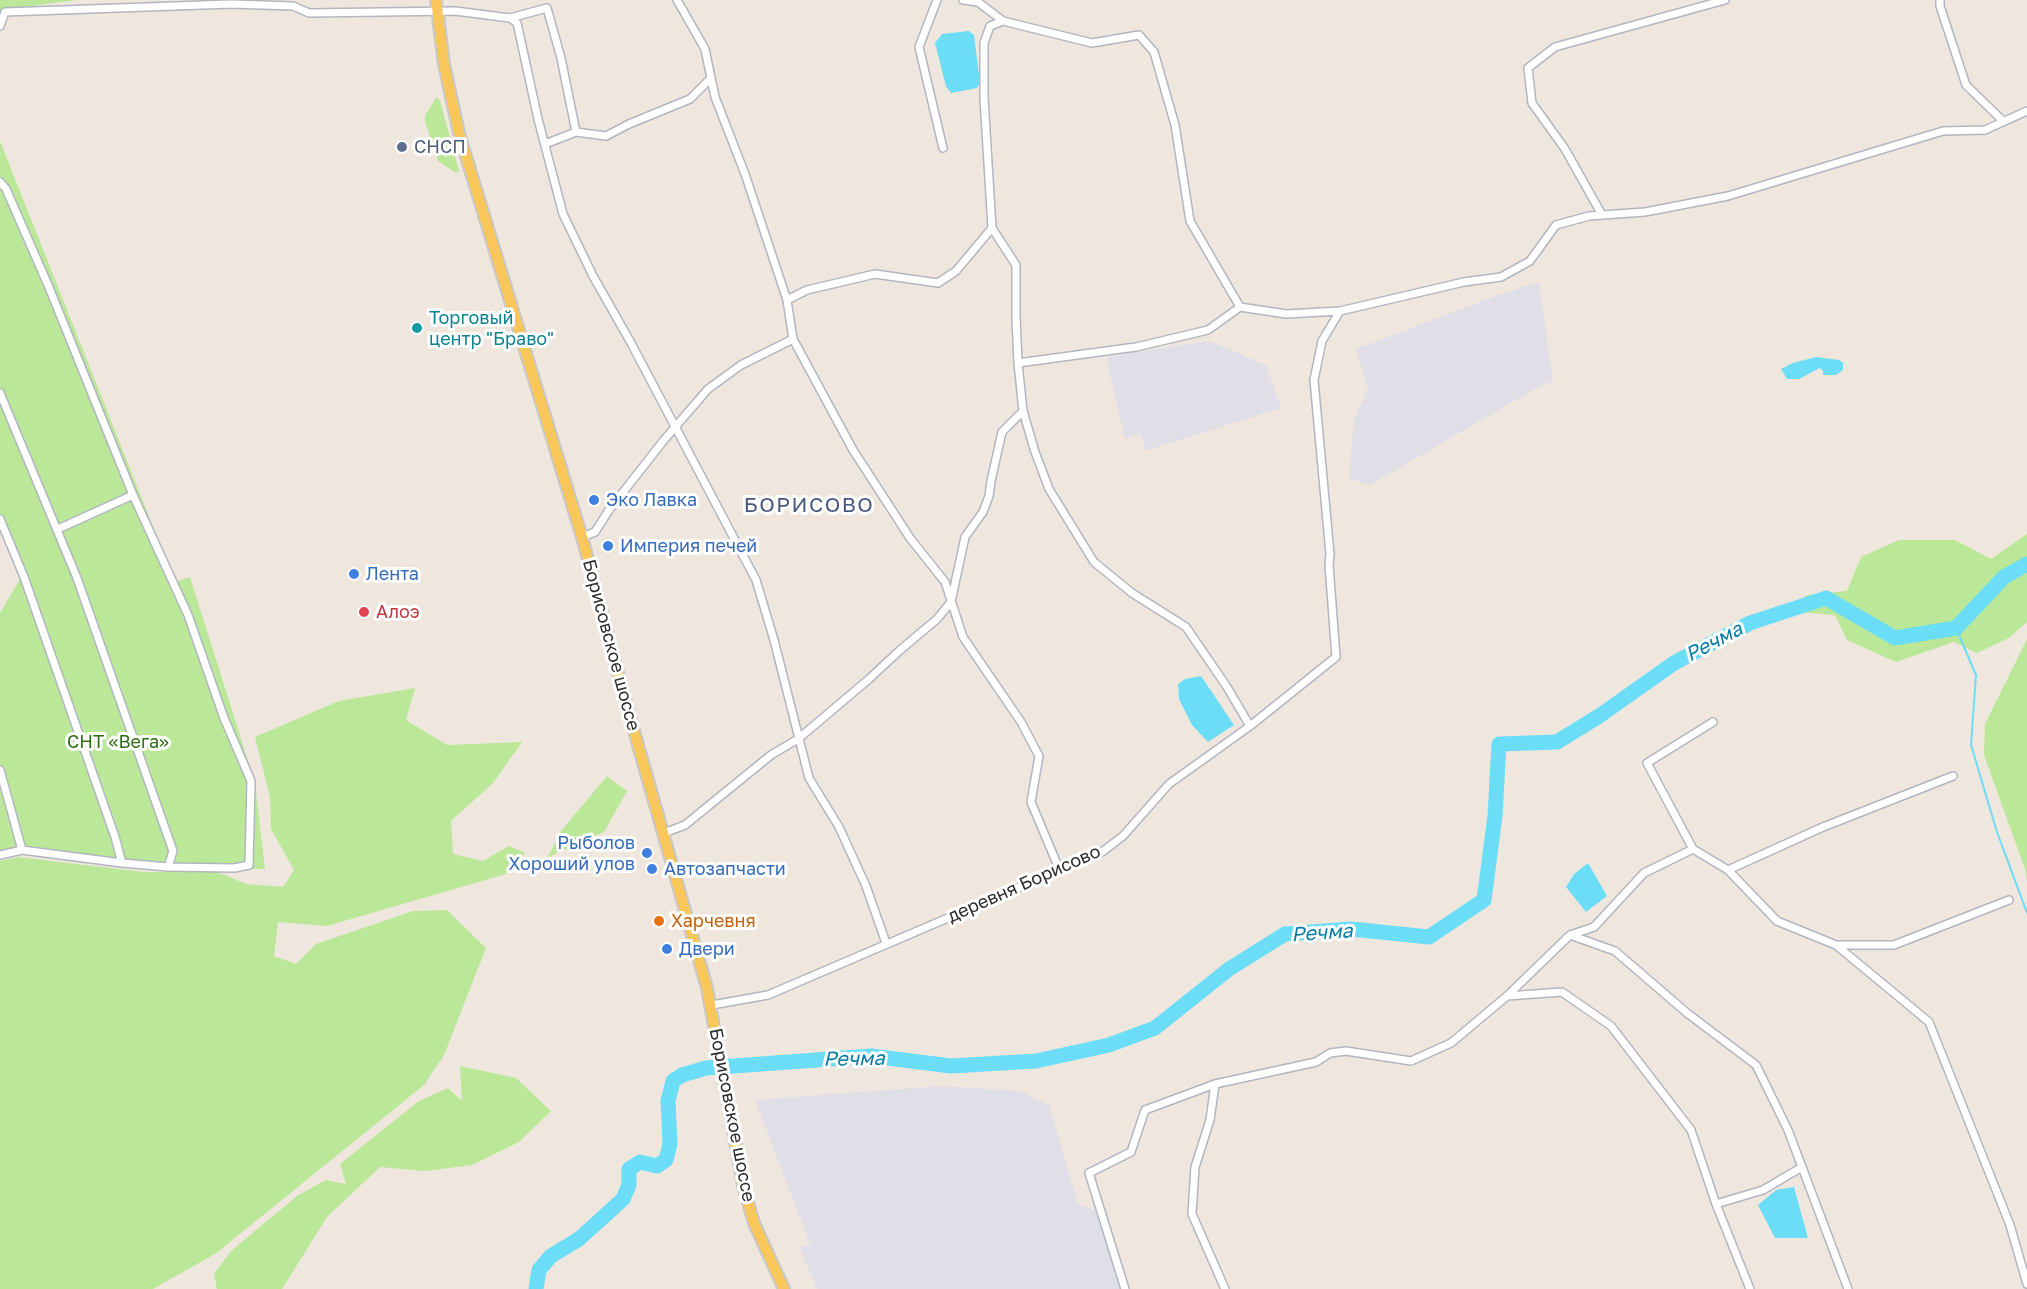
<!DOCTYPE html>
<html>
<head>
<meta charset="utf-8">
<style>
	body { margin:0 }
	canvas { display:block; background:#efe6de }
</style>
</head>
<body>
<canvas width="2027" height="1289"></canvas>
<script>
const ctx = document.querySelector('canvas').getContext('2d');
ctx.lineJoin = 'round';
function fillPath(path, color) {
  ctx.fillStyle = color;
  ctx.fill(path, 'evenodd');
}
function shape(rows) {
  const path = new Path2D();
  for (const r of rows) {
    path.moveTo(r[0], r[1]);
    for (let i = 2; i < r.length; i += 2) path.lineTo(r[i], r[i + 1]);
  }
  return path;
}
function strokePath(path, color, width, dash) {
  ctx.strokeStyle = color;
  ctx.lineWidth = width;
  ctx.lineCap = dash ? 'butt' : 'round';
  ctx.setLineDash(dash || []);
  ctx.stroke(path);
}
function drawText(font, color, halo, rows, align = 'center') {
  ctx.font = font + ' "Golos Text",sans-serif';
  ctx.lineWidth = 6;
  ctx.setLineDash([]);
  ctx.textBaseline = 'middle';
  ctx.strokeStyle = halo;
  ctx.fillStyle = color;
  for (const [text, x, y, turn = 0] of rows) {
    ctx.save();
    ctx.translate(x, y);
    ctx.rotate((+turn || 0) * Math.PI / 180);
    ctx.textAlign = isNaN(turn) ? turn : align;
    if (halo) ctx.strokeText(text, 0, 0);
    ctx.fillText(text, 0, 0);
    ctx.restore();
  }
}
fillPath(shape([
	[1539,282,1553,381,1533,390,1370,485,1349,478,1354,419,1368,390,1356,349,1498,295],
	[1209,341,1266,365,1281,408,1145,451,1141,434,1125,439,1106,357],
	[942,1086,1021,1091,1049,1105,1078,1204,1097,1211,1121,1289,817,1289,800,1248,810,1244,755,1100]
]), '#e0dfe7');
fillPath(shape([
	[0,0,77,0,0,10],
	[436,98,438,98,440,101,459,171,456,173,438,161,425,121,425,116],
	[0,141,175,582,190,577,255,783,265,869,173,870,33,855,16,855,0,859,0,613,20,579,0,531],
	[2027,534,2027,622,2009,638,1977,653,1954,642,1896,662,1847,640,1835,615,1786,611,1807,595,1847,591,1861,557,1899,540,1955,540,1991,559],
	[2027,639,2027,883,2025,869,1984,755,1985,724],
	[415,688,406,720,447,745,522,742,493,783,451,821,453,854,483,861,509,846,525,853,506,874,327,926,278,922,274,956,296,964,316,944,413,911,447,910,486,948,444,1055,424,1085,215,1254,153,1289,0,1289,0,861,18,857,144,872,217,872,246,884,283,887,294,870,271,829,270,797,255,737,339,701],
	[607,776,627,791,604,832,548,857,561,831],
	[460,1066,516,1078,551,1111,519,1142,472,1165,425,1171,380,1167,327,1217,282,1289,217,1289,214,1274,231,1251,297,1196,326,1180,346,1184,340,1164,419,1101,448,1088,462,1101]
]), '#bae898');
fillPath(shape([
	[969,31,974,35,980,83,977,88,951,93,946,86,935,43,942,34],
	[1816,357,1839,360,1843,363,1843,370,1836,375,1823,375,1823,371,1820,368,1799,379,1787,379,1781,369,1793,363],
	[1201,676,1234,725,1208,742,1192,725,1179,699,1178,684,1185,679],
	[1588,863,1607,896,1586,912,1566,887,1574,874],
	[1794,1187,1808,1238,1775,1238,1758,1205,1776,1190]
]), '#6cddf6');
strokePath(shape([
	[1956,628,1976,675,1971,745,1997,832,2027,913]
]), '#6cddf6', 2);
strokePath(shape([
	[536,1289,539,1270,551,1256,579,1239,623,1199,629,1185,629,1169,640,1162,657,1166,666,1160,670,1144,668,1101,673,1081,682,1075,706,1068,871,1056,951,1066,1036,1061,1109,1045,1155,1028,1229,969,1285,934,1351,929,1429,937,1484,900,1495,816,1499,744,1557,742,1599,716,1674,663,1750,623,1826,598,1895,638,1956,628,2004,577,2027,564]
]), '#6cddf6', 15);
const minor = shape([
	[677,0,705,49,715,97,745,174,787,300,793,339,853,450,910,538,945,582,963,637,1021,722,1039,756,1031,802,1060,871],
	[937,0,919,47,943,148],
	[963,0,978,2,1003,21],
	[1940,0,1940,6,1966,85,2003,121],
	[510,18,547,8,561,58,576,132],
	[0,26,5,12,231,4,293,6,309,13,455,11,510,18,517,23,538,119,563,214,593,276,631,343,756,580,774,640,809,778,839,827,866,886,886,943],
	[545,144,576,132,606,136,629,124,690,99,711,78],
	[0,182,6,189,48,285,133,495,188,615,224,718,251,781,249,865,234,868,168,867],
	[1602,215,1565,149,1532,103,1528,68,1555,47,1725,0],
	[787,300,807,290,875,274,938,283,956,271,992,228],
	[1018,363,1136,347,1208,330,1240,307],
	[0,393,77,578,173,851,168,867,122,863,115,837,24,577,0,519],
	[58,529,133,495],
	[582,537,595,532,609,510,664,440,708,389,741,365,793,339],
	[1713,722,1647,763,1693,849,1728,870,1777,921,1836,945,1929,1022,2010,1225,2027,1284],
	[1250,726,1227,687,1186,627,1132,593,1094,562,1049,489,1035,452,1023,411,1018,363,1016,317,1016,265,992,228,984,98,984,43,990,26,1003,21,1092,43,1139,35,1154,52,1175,125,1190,221,1240,307,1286,314,1340,311],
	[0,770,22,850],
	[664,833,685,825,771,755,798,739,869,679,899,651,937,619,951,602,965,537,983,512,989,496,991,481,1002,432,1023,411],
	[0,855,22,850,122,863],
	[1728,870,1823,827,1953,776],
	[1570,935,1615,951,1687,1013,1756,1065,1788,1130,1848,1289],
	[1836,945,1894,945,2009,900],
	[1507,996,1562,992,1611,1026,1691,1130,1716,1204,1750,1289],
	[712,1005,768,995,1102,852,1123,836,1169,784,1250,726,1336,657,1329,565,1330,554,1314,380,1322,341,1340,311,1464,282,1501,277,1530,261,1556,225,1589,216,1645,212,1728,196,1943,131,1985,130,2027,111],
	[1215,1084,1210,1120,1195,1167,1192,1214,1225,1289],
	[1716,1204,1763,1190,1802,1167],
	[1125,1289,1089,1173,1131,1152,1145,1110,1215,1084,1316,1062,1330,1053,1346,1051,1411,1061,1451,1043,1507,996,1570,935,1594,927,1644,873,1693,849]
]);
const primary = shape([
	[436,0,444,64,459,133,582,537,627,706,707,988,743,1185,754,1223,784,1289]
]);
strokePath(minor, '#b2b6c1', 10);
strokePath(primary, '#c8c8c8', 14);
strokePath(minor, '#fff', 7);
strokePath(primary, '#f9c659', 10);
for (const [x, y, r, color] of [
	[402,147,6,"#5c6f8a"],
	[417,328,6,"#0f9aa8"],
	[594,500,6,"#3f7fe0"],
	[608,546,6,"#3f7fe0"],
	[354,574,6,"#3f7fe0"],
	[364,612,6,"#e0444e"],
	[647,853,6,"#3f7fe0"],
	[652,869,6,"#3f7fe0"],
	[659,921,6,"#e8710a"],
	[667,949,6,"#3f7fe0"]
]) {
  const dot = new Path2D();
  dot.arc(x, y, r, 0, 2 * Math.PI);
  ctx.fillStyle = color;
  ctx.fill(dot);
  strokePath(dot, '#fff', 2);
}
drawText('18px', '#4e5e75', '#fff', [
	["СНСП",414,147]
], 'left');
drawText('18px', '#0d838f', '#fff', [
	["Торговый",429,318],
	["центр \"Браво\"",429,339]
], 'left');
drawText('18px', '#366cbe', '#fff', [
	["Эко Лавка",606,500],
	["Империя печей",620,546],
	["Лента",366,574],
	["Рыболов",635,843,"right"],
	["Хороший улов",635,864,"right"],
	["Автозапчасти",664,869],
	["Двери",679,949]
], 'left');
drawText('18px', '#be3a42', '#fff', [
	["Алоэ",376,612]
], 'left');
drawText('18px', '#2c2c2c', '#fff', [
	["Борисовское шоссе",611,645,75],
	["деревня Борисово",1024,884,-24],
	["Борисовское шоссе",732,1115,79]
]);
drawText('18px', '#316f16', '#fff', [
	["СНТ «Вега»",118,742]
]);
drawText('18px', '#c56008', '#fff', [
	["Харчевня",671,921]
], 'left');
drawText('italic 20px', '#067ea7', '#fff', [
	["Речма",1714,642,-28],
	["Речма",1322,933,-4],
	["Речма",854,1059,-1]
]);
ctx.letterSpacing = '1.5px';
drawText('21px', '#495880', '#fff', [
	["БОРИСОВО",809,505]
]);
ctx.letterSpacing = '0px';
</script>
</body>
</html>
